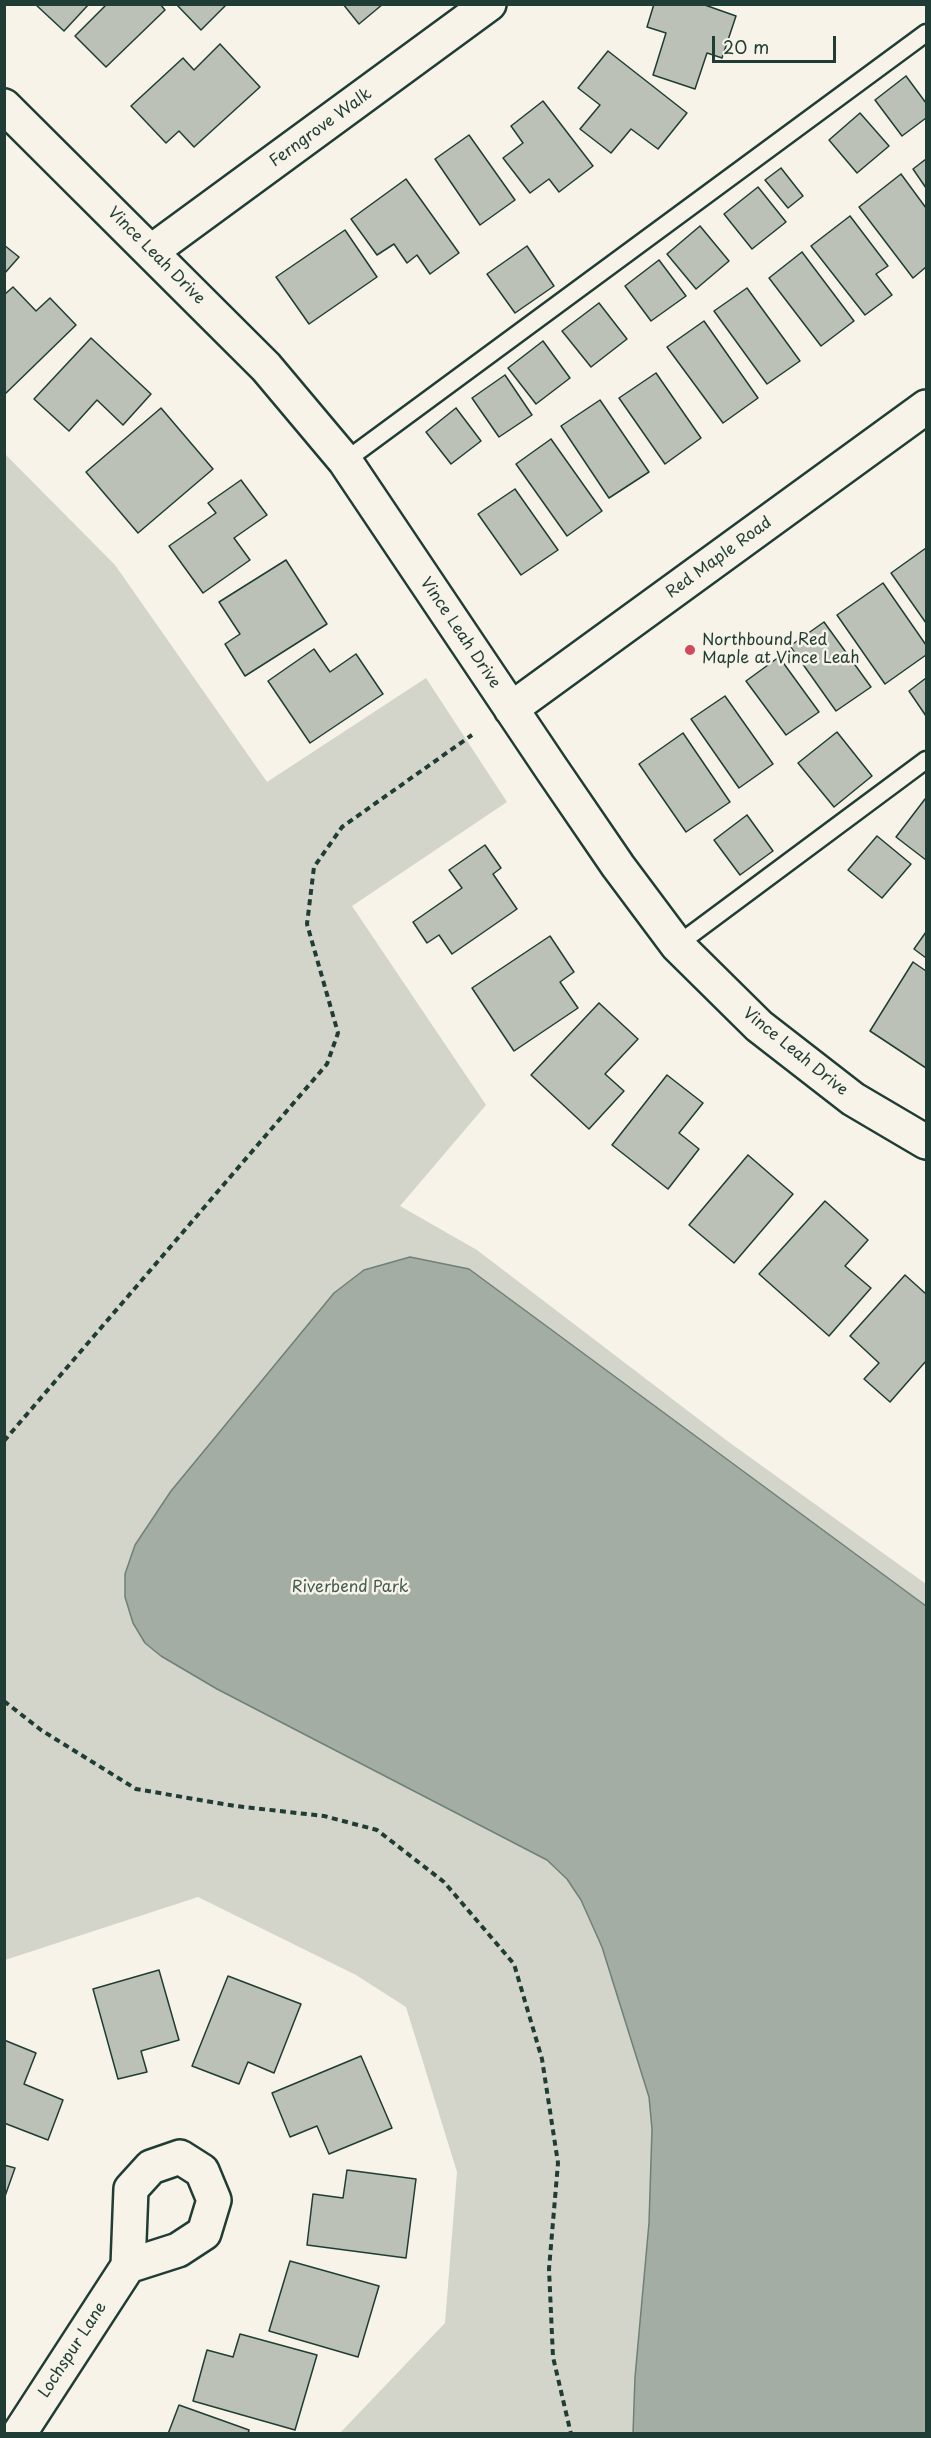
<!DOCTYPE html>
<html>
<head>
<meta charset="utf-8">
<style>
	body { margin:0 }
	#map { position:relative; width:931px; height:2438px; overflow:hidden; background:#f7f3e8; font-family:"Playpen Sans",sans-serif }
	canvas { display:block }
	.frame { position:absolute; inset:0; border:6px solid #1f3d34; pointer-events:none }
	.scale { position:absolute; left:712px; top:36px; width:124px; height:27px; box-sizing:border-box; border:3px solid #1f3d34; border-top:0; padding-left:8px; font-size:18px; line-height:21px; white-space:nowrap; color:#1f3d34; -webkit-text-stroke:4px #f7f3e8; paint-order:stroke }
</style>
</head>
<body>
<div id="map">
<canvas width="931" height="2438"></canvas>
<div class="frame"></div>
<div class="scale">20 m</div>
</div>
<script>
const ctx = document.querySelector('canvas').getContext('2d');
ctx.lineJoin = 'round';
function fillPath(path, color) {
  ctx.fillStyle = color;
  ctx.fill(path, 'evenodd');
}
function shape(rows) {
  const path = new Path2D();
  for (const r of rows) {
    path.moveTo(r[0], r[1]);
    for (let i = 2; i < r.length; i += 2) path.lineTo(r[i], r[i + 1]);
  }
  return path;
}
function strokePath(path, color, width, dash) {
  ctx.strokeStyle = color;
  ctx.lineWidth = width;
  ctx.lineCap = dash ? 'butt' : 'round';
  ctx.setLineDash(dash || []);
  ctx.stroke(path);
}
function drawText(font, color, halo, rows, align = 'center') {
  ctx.font = font + ' "Playpen Sans",sans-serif';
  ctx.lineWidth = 5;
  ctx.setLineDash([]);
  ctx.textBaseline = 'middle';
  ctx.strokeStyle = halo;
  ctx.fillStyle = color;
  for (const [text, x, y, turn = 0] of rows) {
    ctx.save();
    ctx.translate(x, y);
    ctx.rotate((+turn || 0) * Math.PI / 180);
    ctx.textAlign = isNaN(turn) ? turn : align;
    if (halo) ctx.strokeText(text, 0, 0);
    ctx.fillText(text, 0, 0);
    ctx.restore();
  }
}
fillPath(shape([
	[5,454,115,565,267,782,426,678,507,802,352,906,486,1105,400,1206,477,1250,726,1440,926,1584,926,2433,340,2433,445,2323,457,2172,406,2007,356,1975,198,1897,5,1960]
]), '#d3d5ca');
const water = shape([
	[410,1257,469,1269,926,1606,926,2433,633,2433,635,2377,649,2223,652,2129,649,2097,602,1947,581,1900,567,1879,547,1860,217,1689,161,1656,145,1643,133,1623,125,1597,125,1574,135,1545,171,1491,334,1293,364,1270,410,1257]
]);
fillPath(water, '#a4ada3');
strokePath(water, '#6f8077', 1.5);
const building = shape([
	[35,4,89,4,64,31,35,4],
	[107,4,160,4,165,10,106,67,75,36,107,4],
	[176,4,227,4,201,30,176,4],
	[343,4,383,4,359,24,343,4],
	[654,4,702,4,736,16,722,58,707,53,695,89,653,75,666,33,647,27,654,4],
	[220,44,260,87,194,147,179,131,166,143,131,106,183,58,194,70,220,44],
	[608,51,687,113,658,149,631,129,611,153,580,129,600,105,578,88,608,51],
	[906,76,926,103,926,118,902,136,875,100,906,76],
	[543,101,593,166,559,192,549,179,530,193,503,158,523,143,511,126,543,101],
	[860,113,889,146,857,173,829,140,860,113],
	[469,135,515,200,480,225,435,159,469,135],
	[926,159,926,188,913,169,926,159],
	[781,168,803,196,788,208,765,180,781,168],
	[901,174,926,208,926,267,913,278,859,207,901,174],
	[406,179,459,253,430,274,417,255,407,263,394,244,377,255,351,219,406,179],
	[758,187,786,222,752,249,724,214,758,187],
	[850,216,888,266,876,274,892,295,865,315,811,246,850,216],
	[700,226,729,261,696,289,667,254,700,226],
	[345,230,377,277,309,324,276,277,345,230],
	[4,245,19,257,4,274,4,245],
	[527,246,554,286,515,313,487,274,527,246],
	[802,252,854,321,821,346,769,278,802,252],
	[659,260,686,296,651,321,625,286,659,260],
	[13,287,36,311,50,298,76,325,4,395,4,295,13,287],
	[747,288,800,361,767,384,714,311,747,288],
	[599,303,627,339,591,367,562,331,599,303],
	[704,321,758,398,723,423,667,347,704,321],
	[91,338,151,394,123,425,97,400,69,431,34,399,91,338],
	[543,341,570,378,536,404,508,368,543,341],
	[656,373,701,438,665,464,619,398,656,373],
	[505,375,532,415,499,437,472,398,505,375],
	[600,400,649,472,609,498,561,426,600,400],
	[161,408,213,469,138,533,86,472,161,408],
	[456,408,481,441,451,464,426,432,456,408],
	[551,439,602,511,567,536,516,464,551,439],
	[241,480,267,515,234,538,250,560,203,593,169,546,216,513,208,503,241,480],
	[515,489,558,550,521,575,478,514,515,489],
	[926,548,926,623,891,573,926,548],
	[286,560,327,624,245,676,225,644,240,634,219,602,286,560],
	[883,583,926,645,926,655,885,684,837,615,883,583],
	[824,622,871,687,836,711,790,646,824,622],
	[314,649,330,672,356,654,383,694,310,743,268,681,314,649],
	[779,657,819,712,786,735,746,681,779,657],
	[926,678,926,716,909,691,926,678],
	[725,696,773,764,739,788,691,719,725,696],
	[837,732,872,776,834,807,798,763,837,732],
	[683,733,730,802,686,832,639,764,683,733],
	[925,799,926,800,926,860,896,837,925,799],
	[747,815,773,851,740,875,714,840,747,815],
	[877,836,911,864,882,898,848,870,877,836],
	[485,845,501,868,493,874,517,909,452,954,439,935,427,943,413,922,462,888,449,870,485,845],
	[926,932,926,958,914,949,926,932],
	[550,936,574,972,560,982,578,1008,514,1051,472,988,550,936],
	[913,962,926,971,926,1068,870,1031,913,962],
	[599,1003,638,1039,605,1074,624,1091,589,1129,531,1075,599,1003],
	[667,1075,703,1103,679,1133,699,1149,668,1189,612,1145,667,1075],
	[748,1155,793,1194,734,1263,689,1225,748,1155],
	[825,1201,868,1240,845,1266,871,1288,829,1336,759,1274,825,1201],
	[905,1275,926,1294,926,1361,890,1402,864,1379,879,1363,850,1336,905,1275],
	[159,1970,179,2040,141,2051,147,2072,118,2079,93,1989,159,1970],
	[228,1976,301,2004,274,2073,248,2062,239,2084,192,2066,228,1976],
	[4,2040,36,2053,24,2084,63,2100,48,2140,4,2123,4,2040],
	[361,2056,392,2128,329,2154,317,2126,290,2137,272,2093,361,2056],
	[4,2165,15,2168,4,2199,4,2165],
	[347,2170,416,2179,406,2258,307,2245,313,2194,343,2198,347,2170],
	[290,2261,379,2286,358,2357,269,2331,290,2261],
	[240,2334,317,2355,295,2430,193,2401,207,2350,233,2357,240,2334],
	[179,2405,249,2430,248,2434,168,2434,179,2405]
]);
fillPath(building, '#bbc1b6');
strokePath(building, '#1f3d34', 1.5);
const lane = shape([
	[345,461,926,33],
	[677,945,926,760]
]);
const street = shape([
	[4,106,266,367,345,461,551,768,618,866,677,945,759,1026,853,1099,926,1142],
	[152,251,489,4],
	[511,709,926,407],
	[19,2434,128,2266,131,2189,151,2167,180,2157,202,2171,214,2200,204,2233,178,2250,128,2266]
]);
strokePath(lane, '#1f3d34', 21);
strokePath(street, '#1f3d34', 38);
strokePath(shape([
	[4,1441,327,1064,338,1033,307,924,314,867,342,827,472,735],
	[4,1701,41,1730,136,1789,235,1806,324,1816,377,1830,444,1882,514,1964,542,2059,558,2163,549,2269,553,2357,571,2434]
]), '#1f3d34', 4, [6, 4.5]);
strokePath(lane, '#f7f3e8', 16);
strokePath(street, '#f7f3e8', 33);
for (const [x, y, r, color] of [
	[690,650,6,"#d1495b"]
]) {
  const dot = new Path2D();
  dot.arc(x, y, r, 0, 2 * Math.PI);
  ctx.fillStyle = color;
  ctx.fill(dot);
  strokePath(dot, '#f7f3e8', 2);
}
drawText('16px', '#1f3d34', '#f7f3e8', [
	["Ferngrove Walk",321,128,-36],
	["Vince Leah Drive",156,256,45],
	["Red Maple Road",719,558,-36],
	["Vince Leah Drive",460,633,56],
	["Vince Leah Drive",795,1052,39],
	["Lochspur Lane",73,2350,-57]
]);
drawText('16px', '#1f3d34', '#f7f3e8', [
	["Northbound Red",702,641],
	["Maple at Vince Leah",702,659]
], 'left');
drawText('16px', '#435b52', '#f7f3e8', [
	["Riverbend Park",350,1588]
]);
</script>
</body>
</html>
